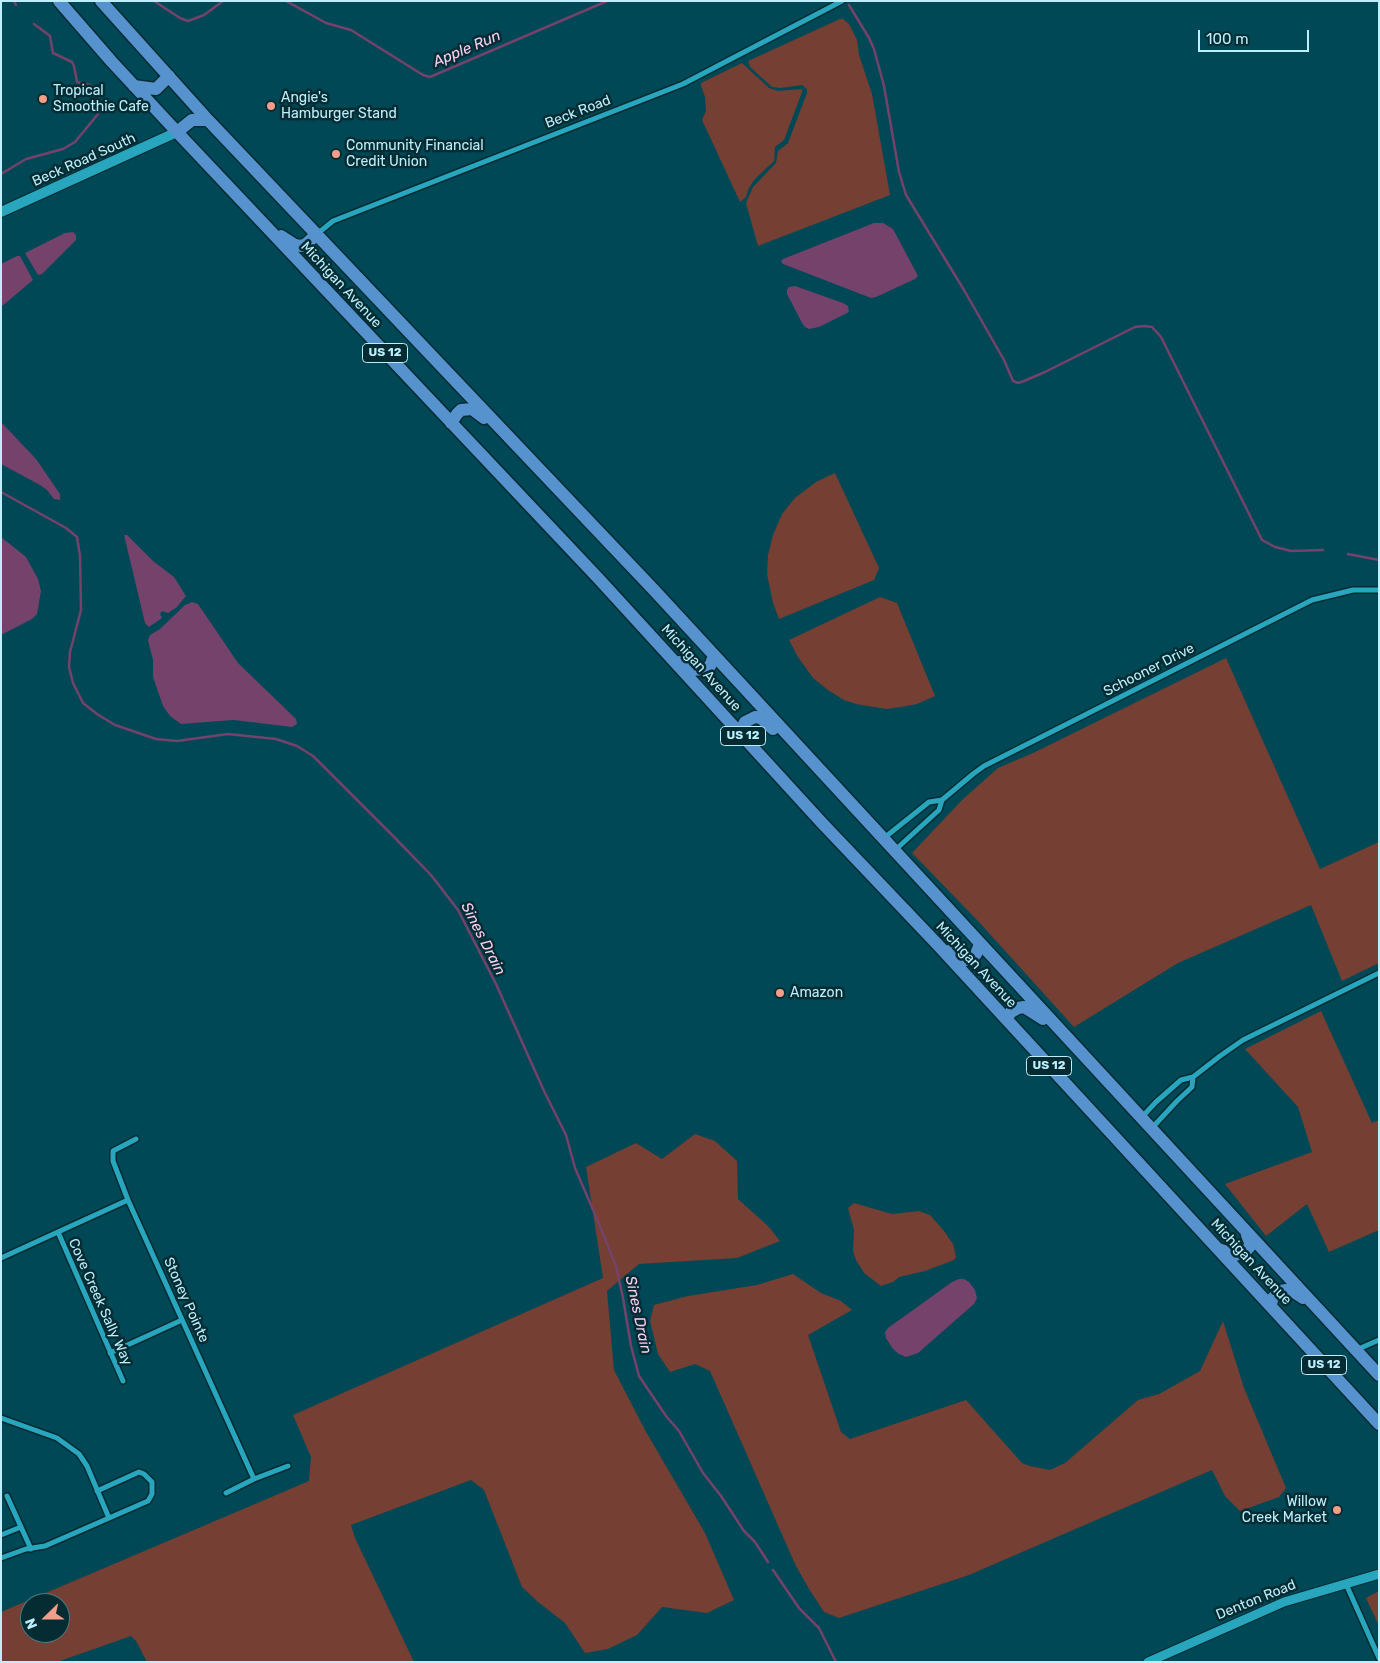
<!DOCTYPE html>
<html>
<head>
<meta charset="utf-8">
<style>
	body { margin:0 }
	#map { position:relative; width:1380px; height:1663px; overflow:hidden; background:#004855; font-family:Rubik,sans-serif }
	canvas { display:block }
	.frame { position:absolute; inset:0; border:2px solid #bceffb; pointer-events:none }
	.north { position:absolute; left:20px; top:1593px; width:50px; height:50px; box-sizing:border-box; background:#052c33; border:1px solid #4e7a83; border-radius:50%; rotate:248deg; font-size:14px; font-weight:700; line-height:20px; text-align:center; color:#bceffb }
	.north::after { content:''; display:block; margin:auto; width:18px; height:22px; background:#f49e8a; clip-path:polygon(50% 0,100% 100%,50% 72%,0 100%) }
	.scale { position:absolute; left:1198px; top:30px; width:111px; height:22px; box-sizing:border-box; border:2px solid #bceffb; border-top:0; padding-left:6px; font-size:15px; line-height:18px; white-space:nowrap; color:#bceffb; -webkit-text-stroke:4px #052c33; paint-order:stroke }
</style>
</head>
<body>
<div id="map">
<canvas width="1380" height="1663"></canvas>
<div class="frame"></div>
<div class="north">N</div>
<div class="scale">100 m</div>
</div>
<script>
const ctx = document.querySelector('canvas').getContext('2d');
ctx.lineJoin = 'round';
function fillPath(path, color) {
  ctx.fillStyle = color;
  ctx.fill(path, 'evenodd');
}
function shape(rows) {
  const path = new Path2D();
  for (const r of rows) {
    path.moveTo(r[0], r[1]);
    for (let i = 2; i < r.length; i += 2) path.lineTo(r[i], r[i + 1]);
  }
  return path;
}
function strokePath(path, color, width, dash) {
  ctx.strokeStyle = color;
  ctx.lineWidth = width;
  ctx.lineCap = dash ? 'butt' : 'round';
  ctx.setLineDash(dash || []);
  ctx.stroke(path);
}
function drawText(font, color, halo, rows, align = 'center') {
  ctx.font = font + ' Rubik,sans-serif';
  ctx.lineWidth = 5;
  ctx.setLineDash([]);
  ctx.textBaseline = 'middle';
  ctx.strokeStyle = halo;
  ctx.fillStyle = color;
  for (const [text, x, y, turn = 0] of rows) {
    ctx.save();
    ctx.translate(x, y);
    ctx.rotate((+turn || 0) * Math.PI / 180);
    ctx.textAlign = isNaN(turn) ? turn : align;
    if (halo) ctx.strokeText(text, 0, 0);
    ctx.fillText(text, 0, 0);
    ctx.restore();
  }
}
fillPath(shape([
	[840,19,843,19,849,24,857,40,859,55,872,94,890,195,758,246,746,203,753,187,776,163,778,151,788,143,807,93,807,89,802,85,781,88,772,87,750,67,748,61],
	[742,63,769,88,778,91,802,89,802,92,784,140,775,147,774,161,754,180,748,190,746,197,740,202,702,120,706,111,705,97,701,86,701,83],
	[835,473,879,568,874,580,779,619,773,603,767,574,768,555,773,535,782,514,795,498,816,482],
	[880,597,897,603,935,696,917,704,901,707,886,709,856,704,844,700,828,690,813,678,798,657,789,640],
	[1226,658,1320,869,1379,842,1379,963,1342,981,1311,905,1178,963,1074,1027,978,921,912,853,963,799,998,768,1033,753],
	[1321,1011,1372,1123,1379,1120,1379,1230,1329,1252,1307,1204,1266,1236,1225,1184,1312,1152,1298,1107,1245,1049],
	[695,1134,715,1141,737,1161,738,1199,768,1226,780,1241,737,1258,639,1264,607,1291,614,1370,645,1430,705,1533,734,1600,707,1613,662,1607,637,1635,608,1649,585,1653,565,1623,538,1602,522,1587,484,1490,471,1480,351,1525,355,1538,414,1662,147,1662,136,1641,131,1636,57,1662,1,1662,1,1612,309,1481,311,1457,293,1415,603,1278,586,1167,636,1143,662,1159],
	[30,1603,60,1603,60,1633,30,1633],
	[854,1203,892,1214,919,1211,930,1215,944,1231,953,1244,956,1257,954,1260,925,1271,899,1277,893,1282,881,1286,864,1273,856,1260,853,1251,854,1230,848,1208],
	[793,1274,821,1293,841,1301,852,1310,808,1335,841,1432,850,1439,966,1400,1022,1463,1030,1466,1050,1470,1065,1463,1138,1400,1159,1394,1200,1371,1223,1321,1244,1388,1286,1488,1279,1497,1240,1511,1225,1496,1212,1470,969,1575,839,1618,824,1612,809,1589,795,1564,710,1371,695,1364,670,1372,658,1354,650,1321,654,1305,688,1296,757,1285],
	[1379,1591,1379,1626,1366,1598]
]), '#753f33');
fillPath(shape([
	[874,223,883,223,893,229,918,276,915,279,876,297,871,298,783,264,781,261,783,259],
	[73,232,76,235,76,240,42,274,38,275,25,253,65,233],
	[17,256,20,256,33,280,1,307,1,264],
	[795,286,843,303,848,306,849,312,819,327,809,329,805,327,802,323,787,294,787,290,789,287],
	[1,422,36,459,60,494,60,500,54,499,47,490,40,485,1,464],
	[124,535,127,535,153,561,174,577,186,596,177,607,168,613,162,611,160,614,162,618,149,627,145,623],
	[1,537,26,557,38,579,41,591,37,614,32,619,1,635],
	[192,602,198,604,238,663,296,719,297,724,292,727,234,720,181,724,170,716,163,706,153,677,153,660,148,640,150,635,160,629,185,605],
	[959,1279,964,1279,969,1282,975,1290,977,1298,974,1304,918,1353,906,1357,899,1354,893,1349,886,1338,885,1332,888,1328,952,1282]
]), '#74426b');
strokePath(shape([
	[14,1,16,5],
	[154,1,180,18,188,21,204,15,223,1],
	[286,1,326,23,351,30,423,75,430,77,607,1],
	[849,5,869,38,874,49,884,86,899,172,906,195,964,290,1004,360,1013,381,1018,383,1024,381,1045,372,1135,327,1144,326,1152,327,1161,337,1262,540,1275,547,1291,551,1323,550],
	[1,174,26,159,63,149,75,142,98,114,99,98,96,90,90,85,77,82,74,66,72,62,53,53,50,36,34,24],
	[1,492,66,528,77,537,80,556,81,610,70,652,69,667,73,683,83,703,97,714,115,725,156,739,177,741,228,734,276,739,297,746,313,756,396,839,431,875,458,910,496,984,544,1091,566,1135,575,1168,597,1219,616,1266,623,1298,631,1346,639,1376,666,1416,679,1431,703,1473,721,1496,744,1531,755,1542,768,1562],
	[1348,554,1379,560],
	[773,1570,799,1608,819,1628,836,1662]
]), '#74426b', 2.5);
const minor = shape([
	[317,234,333,221,683,84,842,1],
	[942,800,973,774,984,766,1312,600,1353,590,1379,590],
	[884,838,929,802,942,800,939,810,894,851],
	[1193,1077,1220,1056,1243,1040,1379,973],
	[1142,1117,1156,1102,1181,1080,1193,1077,1192,1087,1177,1101,1151,1129],
	[136,1139,113,1151,113,1161,128,1200,254,1479],
	[58,1232,123,1381],
	[1,1258,128,1200],
	[1356,1350,1379,1340],
	[110,1353,182,1320],
	[1,1418,57,1438,79,1454,87,1466,109,1518],
	[226,1493,254,1479,288,1466],
	[7,1496,31,1549],
	[1,1535,21,1527],
	[1,1558,26,1549,45,1546,148,1501,152,1494,152,1482,144,1474,139,1472,97,1491],
	[1346,1584,1379,1658]
]);
const tertiary = shape([
	[1148,1662,1284,1602,1379,1574]
]);
const secondary = shape([
	[1,212,177,132]
]);
const primary = shape([
	[59,1,112,62,177,132,598,578,822,823,938,945,1379,1424],
	[101,1,208,120,653,589,1379,1375],
	[134,86,156,89,169,76],
	[177,132,192,120,208,120],
	[281,236,295,245,301,246,306,244,317,234],
	[451,423,457,414,461,410,472,409,484,418],
	[679,662,692,669,705,670,710,666,714,656],
	[740,733,745,722,755,717,761,718,773,729],
	[949,951,961,959,966,960,972,958,976,954,980,944],
	[1006,1019,1011,1012,1018,1008,1024,1007,1043,1019],
	[1219,1249,1235,1255,1244,1253,1251,1245,1247,1235],
	[1271,1306,1272,1299,1280,1291,1286,1290,1294,1292,1303,1298]
]);
strokePath(minor, '#052c33', 8);
strokePath(tertiary, '#052c33', 11);
strokePath(secondary, '#052c33', 12);
strokePath(primary, '#052c33', 15);
strokePath(minor, '#27a6be', 5);
strokePath(tertiary, '#27a6be', 9);
strokePath(secondary, '#27a6be', 10);
strokePath(primary, '#5692cd', 12);
for (const [x, y, r, color] of [
	[43,99,5,"#f49e8a"],
	[271,106,5,"#f49e8a"],
	[336,154,5,"#f49e8a"],
	[780,993,5,"#f49e8a"],
	[1337,1510,5,"#f49e8a"]
]) {
  const dot = new Path2D();
  dot.arc(x, y, r, 0, 2 * Math.PI);
  ctx.fillStyle = color;
  ctx.fill(dot);
  strokePath(dot, '#052c33', 2);
}
for (const [x, y, w] of [
	[385,353,45],
	[743,736,45],
	[1049,1066,45],
	[1324,1365,45]
]) {
  const box = new Path2D();
  box.roundRect(x - w / 2, y - 9.5, w, 19, 4);
  ctx.fillStyle = '#052c33';
  ctx.fill(box);
  strokePath(box, '#bceffb', 1);
}
drawText('bold 12px', '#bceffb', null, [
	["US 12",385,353],
	["US 12",743,736],
	["US 12",1049,1066],
	["US 12",1324,1365]
]);
drawText('14px', '#bceffb', '#052c33', [
	["Tropical",53,91],
	["Smoothie Cafe",53,107],
	["Angie's",281,98],
	["Hamburger Stand",281,114],
	["Community Financial",346,146],
	["Credit Union",346,162],
	["Amazon",790,993],
	["Willow",1327,1502,"right"],
	["Creek Market",1327,1518,"right"]
], 'left');
drawText('14px', '#bceffb', '#052c33', [
	["Beck Road",578,112,-21],
	["Beck Road South",84,160,-24],
	["Michigan Avenue",341,285,47],
	["Michigan Avenue",701,668,48],
	["Schooner Drive",1149,670,-27],
	["Michigan Avenue",976,965,47],
	["Michigan Avenue",1251,1262,47],
	["Stoney Pointe",186,1300,66],
	["Cove Creek Sally Way",100,1302,66],
	["Denton Road",1256,1600,-22]
]);
drawText('italic 15px', '#fccdf2', '#052c33', [
	["Apple Run",467,49,-23],
	["Sines Drain",483,939,63],
	["Sines Drain",638,1315,78]
]);
</script>
</body>
</html>
